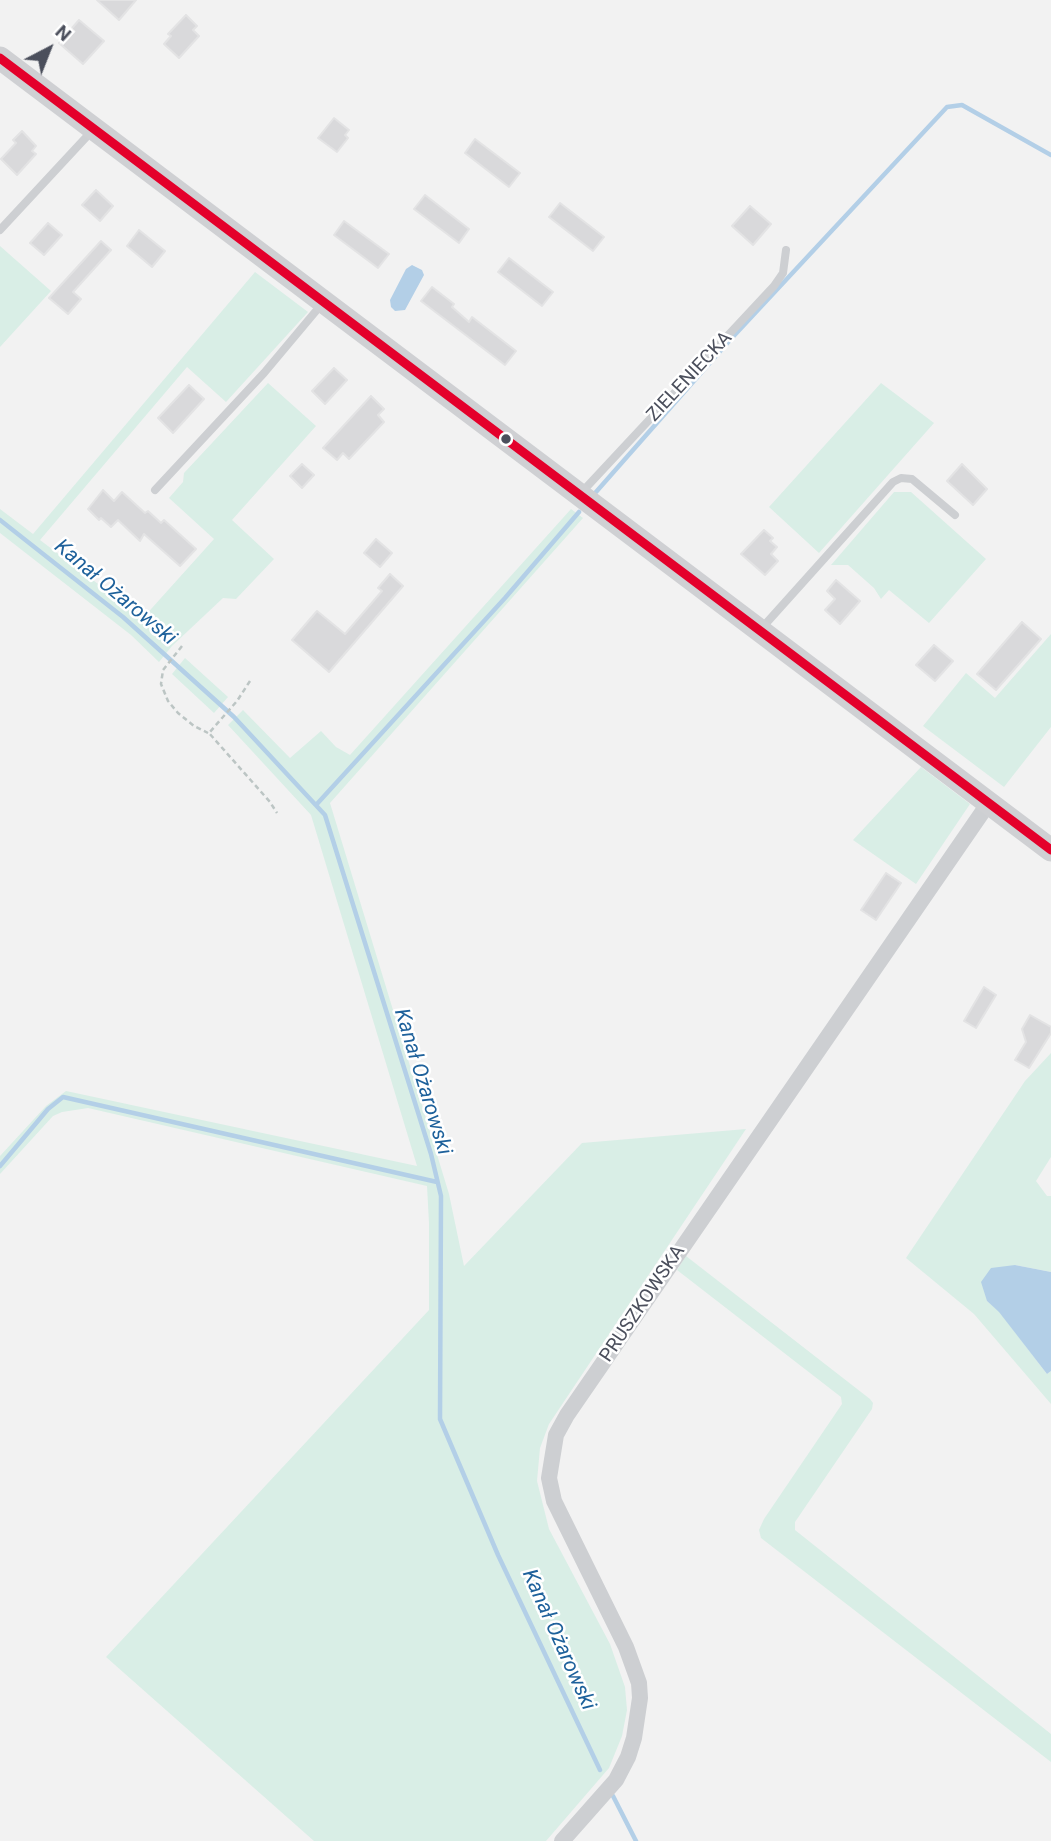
<!DOCTYPE html>
<html>
<head>
<meta charset="utf-8">
<style>
	body { margin:0 }
	#map { position:relative; width:1051px; height:1841px; overflow:hidden; background:#f2f2f2; font-family:Roboto,sans-serif }
	canvas { display:block }
	.north { position:absolute; left:14px; top:14px; width:70px; height:70px; -webkit-text-stroke:5px #fff; paint-order:stroke; rotate:42deg; font-size:19px; font-weight:700; line-height:28px; text-align:center; color:#4b4f5c }
	.north::after { content:''; display:block; margin:auto; width:24px; height:32px; background:#4b4f5c; clip-path:polygon(50% 0,100% 100%,50% 72%,0 100%) }
</style>
</head>
<body>
<div id="map">
<canvas width="1051" height="1841"></canvas>
<div class="north">N</div>
</div>
<script>
const ctx = document.querySelector('canvas').getContext('2d');
ctx.lineJoin = 'round';
function fillPath(path, color) {
  ctx.fillStyle = color;
  ctx.fill(path, 'evenodd');
}
function shape(rows) {
  const path = new Path2D();
  for (const r of rows) {
    path.moveTo(r[0], r[1]);
    for (let i = 2; i < r.length; i += 2) path.lineTo(r[i], r[i + 1]);
  }
  return path;
}
function strokePath(path, color, width, dash) {
  ctx.strokeStyle = color;
  ctx.lineWidth = width;
  ctx.lineCap = dash ? 'butt' : 'round';
  ctx.setLineDash(dash || []);
  ctx.stroke(path);
}
function drawText(font, color, halo, rows, align = 'center') {
  ctx.font = font + ' Roboto,sans-serif';
  ctx.lineWidth = 5;
  ctx.setLineDash([]);
  ctx.textBaseline = 'middle';
  ctx.strokeStyle = halo;
  ctx.fillStyle = color;
  for (const [text, x, y, turn = 0] of rows) {
    ctx.save();
    ctx.translate(x, y);
    ctx.rotate((+turn || 0) * Math.PI / 180);
    ctx.textAlign = isNaN(turn) ? turn : align;
    if (halo) ctx.strokeText(text, 0, 0);
    ctx.fillText(text, 0, 0);
    ctx.restore();
  }
}
fillPath(shape([
	[0,246,51,291,0,347],
	[255,272,308,312,226,402,187,367,40,540,143,618,214,539,169,498,183,482,184,473,268,383,316,426,232,520,274,559,236,599,223,598,172,646,159,662,131,635,0,533,0,509,33,534],
	[881,383,934,423,819,553,769,507],
	[894,492,911,492,986,559,929,623,889,590,881,599,874,588,848,565,831,565],
	[571,509,583,518,330,803,449,1194,464,1266,582,1143,746,1129,549,1424,540,1448,537,1481,549,1529,610,1644,625,1687,627,1710,622,1736,609,1768,546,1841,314,1841,106,1657,429,1310,429,1223,427,1186,88,1108,62,1112,53,1116,0,1174,0,1156,46,1106,66,1091,417,1166,311,815,228,725,243,710,290,758,321,731,336,747,350,755],
	[1051,634,1051,727,1004,787,923,726,966,673,995,698],
	[185,658,228,697,214,713,172,674],
	[921,767,970,804,916,884,853,840],
	[1051,1053,1051,1157,1036,1181,1047,1196,1051,1196,1051,1272,1015,1265,987,1301,999,1311,1047,1374,1051,1371,1051,1404,974,1314,906,1258,1025,1081],
	[686,1256,870,1399,873,1403,872,1409,795,1522,795,1530,1051,1734,1051,1762,761,1538,759,1530,764,1519,842,1404,841,1397,677,1270]
]), '#d9eee6');
fillPath(shape([
	[412,265,422,270,424,275,405,310,395,311,391,307,390,300,406,269],
	[1015,1265,1051,1272,1051,1371,1047,1374,999,1312,987,1301,981,1282,991,1268]
]), '#b3cfe7');
strokePath(shape([
	[596,492,730,340,947,107,962,105,1051,155],
	[0,520,123,617,234,717,325,815,431,1154,441,1196,440,1419,498,1555,600,1770],
	[316,805,505,598,579,512],
	[0,1166,48,1109,63,1097,437,1182],
	[613,1796,636,1841]
]), '#b3cfe7', 4.5);
const building = shape([
	[97,0,136,0,119,20,97,0],
	[186,15,197,26,193,30,199,36,179,58,164,44,171,36,168,34,186,15],
	[79,20,104,41,83,64,59,43,79,20],
	[334,118,349,130,345,135,348,138,337,152,318,138,334,118],
	[22,131,36,146,32,151,36,154,17,175,1,159,16,143,13,140,22,131],
	[475,139,520,173,509,187,465,153,475,139],
	[96,190,113,206,100,221,82,205,96,190],
	[425,195,469,229,459,243,414,209,425,195],
	[560,203,604,237,593,251,549,217,560,203],
	[750,206,771,224,753,245,732,226,750,206],
	[344,221,389,254,378,268,334,235,344,221],
	[48,223,62,235,44,255,30,243,48,223],
	[139,230,165,251,152,267,127,246,139,230],
	[101,241,111,250,73,292,81,299,68,314,49,298,101,241],
	[509,258,553,292,542,306,498,272,509,258],
	[432,287,454,304,452,307,469,322,472,317,516,351,505,365,421,301,432,287],
	[334,368,347,380,325,404,312,391,334,368],
	[189,385,204,399,173,433,158,418,189,385],
	[371,396,384,409,378,415,384,422,349,459,343,453,337,460,323,448,371,396],
	[302,464,314,475,302,488,290,476,302,464],
	[962,464,987,489,973,505,947,481,962,464],
	[103,490,114,501,122,492,145,513,148,511,161,523,164,520,196,549,180,566,144,534,140,541,118,520,111,527,101,518,99,520,88,509,103,490],
	[764,530,773,538,770,541,777,547,771,554,778,561,765,575,741,554,764,530],
	[376,539,392,553,380,567,364,553,376,539],
	[390,574,403,586,329,672,292,640,317,611,345,634,382,591,378,588,390,574],
	[836,580,860,601,840,624,825,610,835,599,827,591,836,580],
	[1022,622,1041,639,996,690,977,674,1022,622],
	[934,645,953,661,935,681,916,665,934,645],
	[886,873,901,883,876,920,861,910,886,873],
	[984,987,996,995,976,1028,964,1021,984,987],
	[1030,1015,1051,1027,1051,1033,1029,1068,1015,1060,1026,1042,1022,1029,1030,1015]
]);
fillPath(building, '#d9d9db');
strokePath(building, '#e3e3e4', 2);
strokePath(shape([
	[182,646,163,670,161,684,168,701,178,713,194,726,208,733],
	[250,681,237,701,209,733,270,802,277,813]
]), '#bcc5c4', 2.5, [5, 3.5]);
strokePath(shape([
	[0,230,91,132],
	[155,490,264,373,321,305],
	[581,493,774,286,783,273,786,250],
	[761,629,893,482,901,478,912,479,955,515]
]), '#cdcfd2', 8);
strokePath(shape([
	[562,1841,616,1780,628,1757,634,1738,640,1698,639,1683,626,1647,554,1501,549,1478,556,1435,567,1415,988,804]
]), '#cdcfd2', 16);
strokePath(shape([
	[0,58,1051,850]
]), '#cfd0d3', 23);
strokePath(shape([
	[0,58,1051,850]
]), '#e4002b', 9);
for (const [x, y, r, color] of [
	[506,439,6,"#4b4f5c"]
]) {
  const dot = new Path2D();
  dot.arc(x, y, r, 0, 2 * Math.PI);
  ctx.fillStyle = color;
  ctx.fill(dot);
  strokePath(dot, '#fff', 2.5);
}
drawText('19px', '#4b4f5c', '#fff', [
	["ZIELENIECKA",690,377,-47],
	["PRUSZKOWSKA",643,1304,-56]
]);
drawText('italic 21px', '#1e619b', '#fff', [
	["Kanał Ożarowski",115,593,40],
	["Kanał Ożarowski",422,1082,73],
	["Kanał Ożarowski",558,1640,66]
]);
</script>
</body>
</html>
